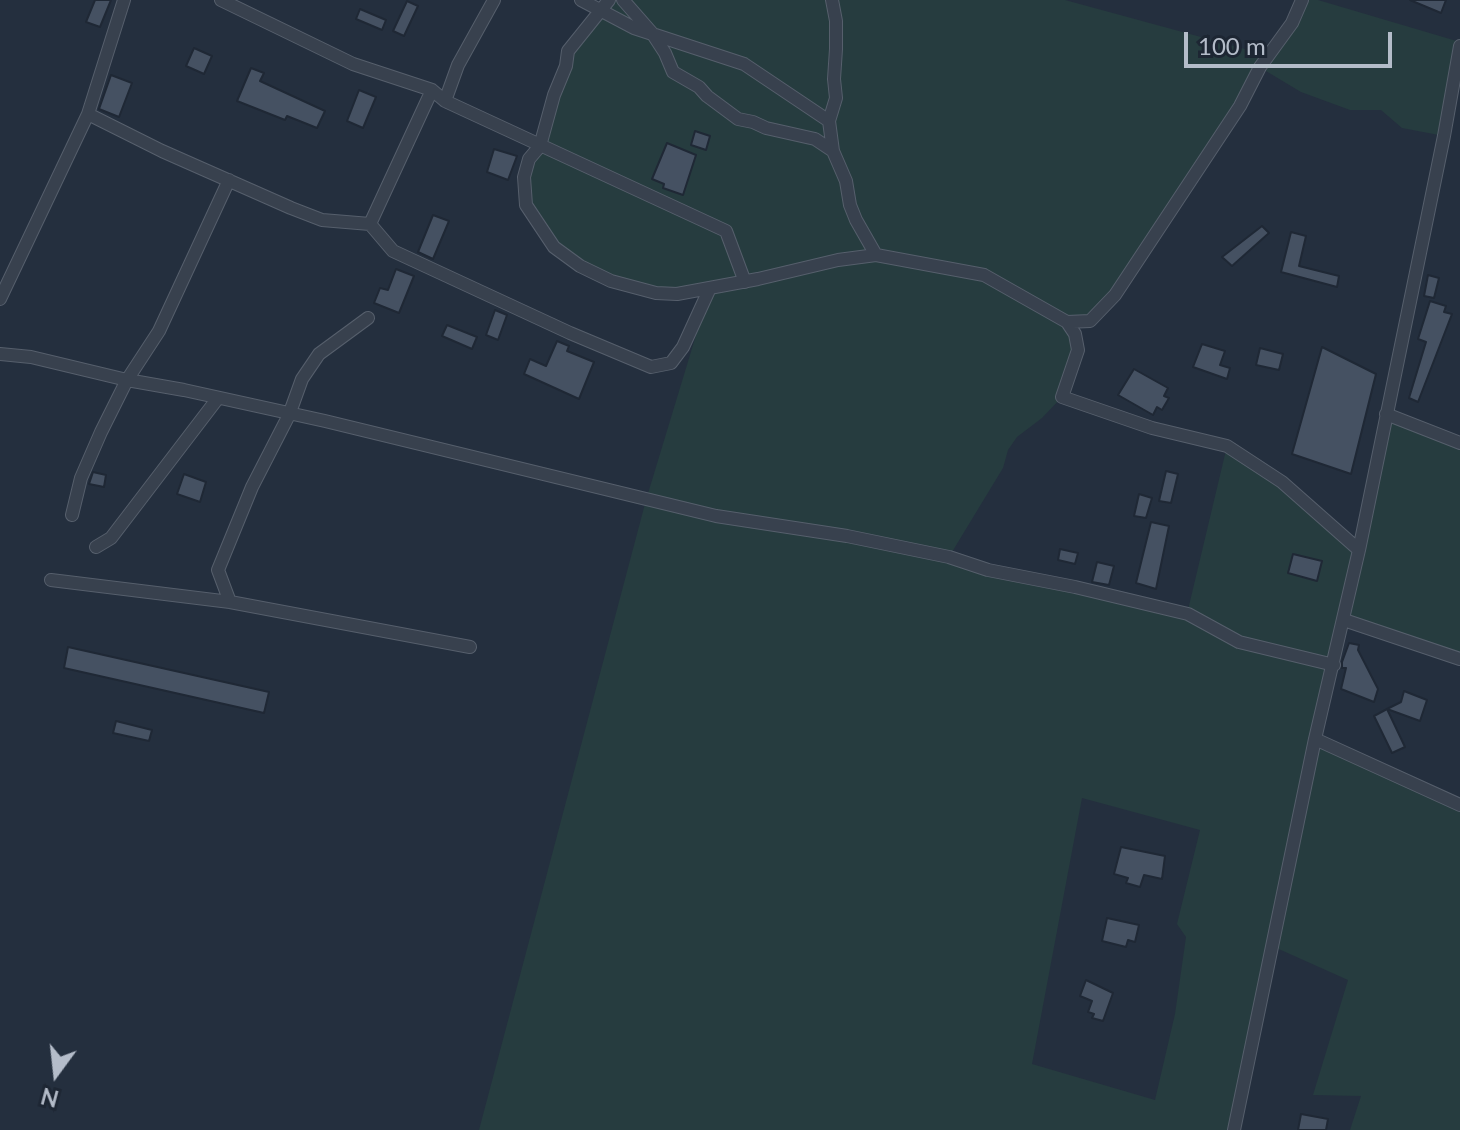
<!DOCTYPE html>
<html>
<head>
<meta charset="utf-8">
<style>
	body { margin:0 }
	#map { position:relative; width:1460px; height:1130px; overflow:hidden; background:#242f3e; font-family:Lato,sans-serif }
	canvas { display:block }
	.north { position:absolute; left:16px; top:1034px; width:80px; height:80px; -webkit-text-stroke:6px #1d2633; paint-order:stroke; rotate:195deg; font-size:22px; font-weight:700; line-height:32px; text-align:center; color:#b4bcc9 }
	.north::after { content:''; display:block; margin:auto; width:28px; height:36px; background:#b4bcc9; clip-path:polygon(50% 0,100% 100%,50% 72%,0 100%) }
	.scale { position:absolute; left:1184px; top:32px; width:208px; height:36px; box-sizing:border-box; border:4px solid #b4bcc9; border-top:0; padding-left:10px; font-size:24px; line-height:28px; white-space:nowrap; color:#b4bcc9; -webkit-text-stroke:6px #1d2633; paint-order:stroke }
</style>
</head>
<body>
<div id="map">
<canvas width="1460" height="1130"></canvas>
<div class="north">N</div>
<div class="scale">100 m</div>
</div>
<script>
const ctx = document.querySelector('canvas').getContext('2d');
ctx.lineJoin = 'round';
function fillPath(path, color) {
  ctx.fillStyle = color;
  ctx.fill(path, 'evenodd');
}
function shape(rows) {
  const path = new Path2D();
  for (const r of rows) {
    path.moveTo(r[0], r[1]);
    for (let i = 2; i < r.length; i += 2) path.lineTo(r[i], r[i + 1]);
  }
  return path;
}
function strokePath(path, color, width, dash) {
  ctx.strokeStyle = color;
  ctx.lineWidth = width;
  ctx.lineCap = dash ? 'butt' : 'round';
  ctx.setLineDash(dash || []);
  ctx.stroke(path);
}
fillPath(shape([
	[612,0,1065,0,1267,55,1301,0,1318,0,1460,42,1444,136,1402,128,1381,110,1350,110,1301,92,1261,68,1090,321,1067,322,1078,350,1062,397,1042,418,1017,437,1008,450,1003,468,949,557,1187,614,1227,446,1358,549,1386,414,1460,443,1460,659,1344,620,1317,739,1460,805,1460,1130,1350,1130,1361,1096,1313,1095,1348,980,1272,946,1231,1130,479,1130,646,500,710,289,656,293,580,266,532,215,524,177,568,51],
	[1082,798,1200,830,1177,924,1186,937,1175,1014,1155,1100,1032,1064]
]), '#263c3f');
const building = shape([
	[95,0,111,0,100,27,86,22,95,0],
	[1410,0,1446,0,1441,13,1410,0],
	[407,1,418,6,404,36,393,31,407,1],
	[360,9,386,20,382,30,356,19,360,9],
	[194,48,212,56,204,74,186,66,194,48],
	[251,68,264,73,260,81,325,111,317,128,287,116,285,120,237,101,251,68],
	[111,75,132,83,119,117,99,109,111,75],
	[359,90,376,97,363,128,347,121,359,90],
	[695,131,710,136,706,150,691,145,695,131],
	[667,143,696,155,683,195,663,188,664,184,652,179,667,143],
	[494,149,517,156,508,180,487,172,494,149],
	[433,215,449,221,433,259,418,252,433,215],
	[1262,226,1269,233,1232,266,1222,257,1262,226],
	[1291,232,1306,236,1299,266,1339,276,1337,287,1281,272,1291,232],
	[396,269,414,276,399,313,374,303,380,288,388,290,396,269],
	[1428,275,1439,278,1434,298,1424,296,1428,275],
	[1430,301,1446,306,1444,312,1452,314,1418,402,1409,398,1426,342,1418,339,1430,301],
	[495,310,507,315,498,340,486,335,495,310],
	[447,325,477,337,472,349,442,336,447,325],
	[557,341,569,346,567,351,594,362,579,399,524,374,530,359,546,366,557,341],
	[1202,344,1225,351,1220,365,1230,368,1227,379,1193,367,1202,344],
	[1322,347,1376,374,1351,474,1292,454,1322,347],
	[1260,348,1283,354,1279,370,1256,365,1260,348],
	[1134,369,1168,388,1164,396,1169,398,1162,410,1157,407,1153,415,1118,395,1134,369],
	[1166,471,1178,474,1171,503,1159,501,1166,471],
	[93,472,106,475,104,487,89,484,93,472],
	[184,474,206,482,200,502,177,494,184,474],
	[1139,494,1152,498,1146,518,1134,516,1139,494],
	[1151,522,1169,526,1156,589,1136,583,1151,522],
	[1060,549,1078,553,1075,564,1058,560,1060,549],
	[1293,554,1322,561,1317,581,1288,573,1293,554],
	[1097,562,1114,566,1109,585,1092,582,1097,562],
	[1349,643,1359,645,1358,650,1378,689,1374,702,1341,689,1346,668,1342,668,1342,662,1349,643],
	[68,647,269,692,264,713,64,668,68,647],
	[1404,691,1427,700,1420,721,1387,709,1401,702,1404,691],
	[1387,709,1405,747,1392,753,1374,716,1387,709],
	[116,721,152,730,149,741,113,733,116,721],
	[1121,847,1165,856,1162,879,1144,875,1140,887,1126,883,1128,878,1114,874,1121,847],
	[1107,918,1139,925,1135,942,1128,940,1126,947,1102,941,1107,918],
	[1086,980,1113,993,1103,1021,1092,1018,1094,1014,1088,1012,1092,1001,1080,996,1086,980],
	[1301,1114,1328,1119,1326,1130,1298,1130,1301,1114]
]);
fillPath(building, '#455162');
strokePath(building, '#1f2835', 2);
const street = shape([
	[221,0,353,64,432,90,445,101,458,65,494,0],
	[581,0,634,28,744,64,829,121],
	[609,0,568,51,566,66,554,95,540,146,529,159,524,177,526,205,554,247,580,266,611,281,656,293,677,294,758,279,838,260,876,255,984,275,1067,322,1075,334,1078,350,1062,397,1152,428,1227,446,1282,482,1359,550],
	[623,0,652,33,665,53,673,72,699,87,707,96,738,119,753,122,766,128,815,139,833,151],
	[832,0,836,21,836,49,834,79,836,98,829,121,833,151,846,181,850,205,856,220,876,255],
	[445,101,726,231,745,282],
	[88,114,162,151,291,208,322,220,370,224,393,251,570,333,651,367,671,363,683,347,710,288],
	[370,224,432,90],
	[0,299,88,114,124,0],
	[1067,322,1090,321,1115,295,1240,106,1260,67,1292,23,1302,0],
	[0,354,31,357,127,380,184,390,325,421,716,516,847,536,949,557,988,570,1075,587,1188,614,1239,642,1334,665],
	[1386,414,1460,443],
	[72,515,81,478,101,432,127,380,159,331,229,180],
	[96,547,111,538,218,398],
	[51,580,230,602,470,647],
	[230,602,218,570,252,487,289,415,302,379,319,354,368,318],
	[1344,620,1460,659],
	[1315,739,1460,805],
	[1234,1130,1315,739,1359,550,1444,136,1460,46]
]);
strokePath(street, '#565f6c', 14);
strokePath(street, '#38414e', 12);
</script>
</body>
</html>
